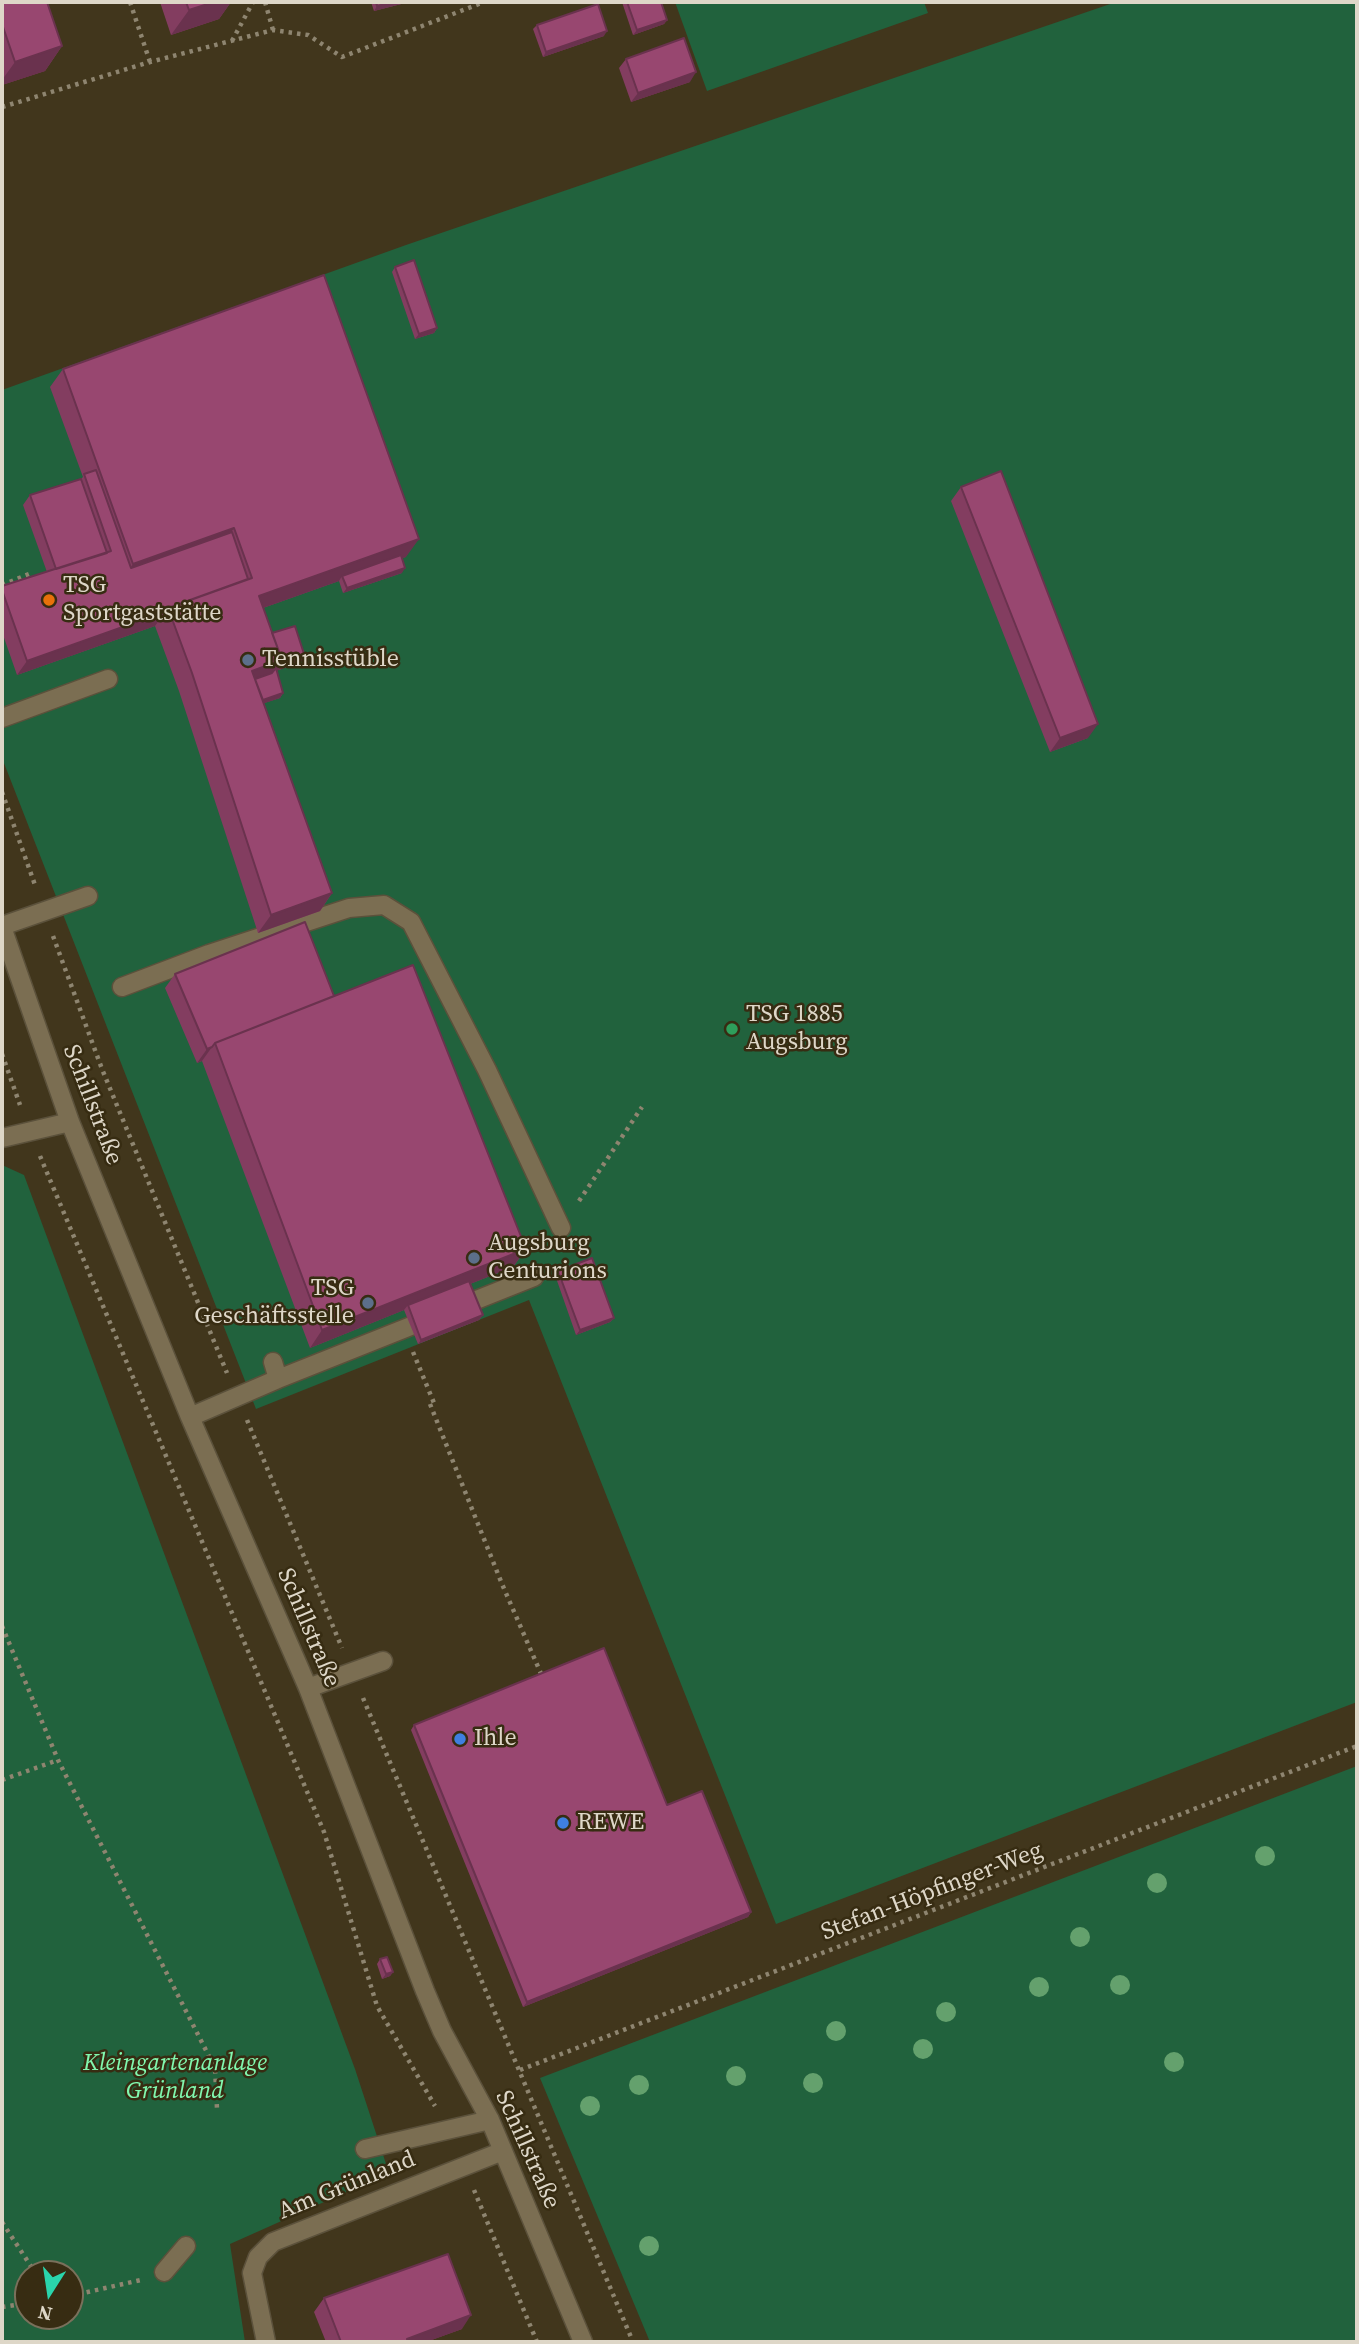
<!DOCTYPE html>
<html>
<head>
<meta charset="utf-8">
<style>
	body { margin:0 }
	#map { position:relative; width:1359px; height:2344px; overflow:hidden; background:#41361c; font-family:"Source Serif 4",serif }
	canvas { display:block }
	.frame { position:absolute; inset:0; border:4px solid #ded7c8; pointer-events:none }
	.north { position:absolute; left:14px; top:2260px; width:70px; height:70px; box-sizing:border-box; background:#372c12; border:2px solid #7a705b; border-radius:50%; rotate:192deg; font-size:19px; font-weight:700; line-height:28px; text-align:center; color:#ded7c8 }
	.north::after { content:''; display:block; margin:auto; width:24px; height:32px; background:#2ad5ac; clip-path:polygon(50% 0,100% 100%,50% 72%,0 100%) }
</style>
</head>
<body>
<div id="map">
<canvas width="1359" height="2344"></canvas>
<div class="frame"></div>
<div class="north">N</div>
</div>
<script>
const ctx = document.querySelector('canvas').getContext('2d');
ctx.lineJoin = 'round';
function fillPath(path, color) {
  ctx.fillStyle = color;
  ctx.fill(path, 'evenodd');
}
function shape(rows) {
  const path = new Path2D();
  for (const r of rows) {
    path.moveTo(r[0], r[1]);
    for (let i = 2; i < r.length; i += 2) path.lineTo(r[i], r[i + 1]);
  }
  return path;
}
function strokePath(path, color, width, dash) {
  ctx.strokeStyle = color;
  ctx.lineWidth = width;
  ctx.lineCap = dash ? 'butt' : 'round';
  ctx.setLineDash(dash || []);
  ctx.stroke(path);
}
function drawText(font, color, halo, rows, align = 'center') {
  ctx.font = font + ' "Source Serif 4",serif';
  ctx.lineWidth = 5;
  ctx.setLineDash([]);
  ctx.textBaseline = 'middle';
  ctx.strokeStyle = halo;
  ctx.fillStyle = color;
  for (const [text, x, y, turn = 0] of rows) {
    ctx.save();
    ctx.translate(x, y);
    ctx.rotate((+turn || 0) * Math.PI / 180);
    ctx.textAlign = isNaN(turn) ? turn : align;
    if (halo) ctx.strokeText(text, 0, 0);
    ctx.fillText(text, 0, 0);
    ctx.restore();
  }
}
fillPath(shape([
	[675,2,924,2,928,13,707,91],
	[1116,2,1357,2,1357,1702,776,1924,529,1300,256,1409,2,758,2,390,406,245],
	[2,1165,24,1175,355,2069,389,2173,230,2244,245,2342,2,2342],
	[28,2274,70,2274,70,2316,28,2316],
	[1357,1766,1357,2342,650,2342,540,2078]
]), '#21623d');
const minor = shape([
	[2,718,108,679],
	[2,926,88,896],
	[2,927,70,1122,190,1417,308,1688,425,1991,442,2031,490,2120,583,2342],
	[122,987,209,954,349,908,384,905,411,922,487,1070,561,1228],
	[2,1138,70,1122],
	[273,1362,278,1379],
	[190,1417,278,1379,534,1277],
	[308,1688,383,1661],
	[365,2149,490,2120],
	[164,2272,186,2246],
	[266,2342,252,2273,258,2257,273,2242,503,2151]
]);
strokePath(minor, '#5b513b', 21);
strokePath(shape([
	[130,2,150,62],
	[265,2,273,30],
	[232,41,253,2],
	[2,107,150,62,273,30,308,35,342,57,484,2],
	[2,585,29,574],
	[2,792,35,885],
	[53,936,102,1069,227,1373],
	[2,1054,20,1105],
	[40,1156,324,1832,377,2006,435,2106],
	[579,1201,642,1107],
	[413,1352,434,1403],
	[430,1404,502,1584,542,1676],
	[247,1420,342,1648],
	[2,1626,58,1760,215,2068,217,2109],
	[363,1698,633,2342],
	[2,1780,58,1760],
	[520,2070,1357,1746],
	[474,2190,537,2342],
	[2,2222,36,2274],
	[70,2296,141,2280],
	[2,2307,28,2303]
]), '#8e8570', 4.5, [3.5, 5]);
strokePath(minor, '#7b6e52', 18);
ctx.fillStyle = '#64a16d';
for (const [x, y] of [
	[1265,1856],
	[1157,1883],
	[1080,1937],
	[1120,1985],
	[1039,1987],
	[946,2012],
	[836,2031],
	[923,2049],
	[1174,2062],
	[736,2076],
	[813,2083],
	[639,2085],
	[590,2106],
	[649,2246]
]) {
  ctx.beginPath();
  ctx.arc(x, y, 10, 0, 2 * Math.PI);
  ctx.fill();
}
fillPath(shape([
	[2,2,62,46,45,71,2,85],
	[160,2,231,2,219,19,171,35],
	[371,2,409,2,374,11],
	[622,2,661,2,667,20,664,24,633,35],
	[537,25,604,36,543,57,533,29],
	[626,59,690,82,631,102,619,68],
	[395,267,437,328,434,333,415,339,392,272],
	[63,369,406,557,402,558,402,573,343,593,339,581,263,608,272,633,301,662,276,671,283,693,280,698,264,703,332,893,320,911,258,933,179,691,155,626,17,675,2,632,2,586,47,572,23,505,30,495,81,479,83,477,50,387],
	[961,487,1088,738,1050,752,951,501],
	[175,974,334,996,526,1249,513,1267,470,1284,483,1315,479,1320,418,1344,404,1310,310,1348,202,1061,197,1063,165,988],
	[558,1271,614,1318,610,1322,576,1335,555,1275],
	[414,1725,667,1805,751,1912,748,1917,523,2007,411,1730],
	[380,1959,393,1972,390,1976,382,1979,377,1964],
	[324,2298,462,2329,426,2342,326,2342,314,2312]
]), '#833d60');
fillPath(shape([
	[214,2,231,2,219,19,171,35,189,10],
	[393,2,409,2,374,11,377,6],
	[667,20,664,24,633,35,637,30],
	[607,31,604,36,543,57,546,52],
	[62,46,45,71,2,85,2,80,15,62],
	[696,72,690,82,631,102,638,93],
	[437,328,434,333,415,339,419,334],
	[234,528,222,546,121,582,133,564],
	[419,539,406,557,343,579,342,576,339,581,246,614,259,596],
	[405,568,402,573,343,593,347,588],
	[165,612,155,626,17,675,27,661],
	[305,657,301,662,273,672,269,678,244,687,252,671,282,660],
	[283,693,280,698,247,709,250,704],
	[1098,724,1088,738,1050,752,1060,738],
	[332,893,320,911,258,933,271,915],
	[212,1047,202,1061,197,1063,207,1049],
	[526,1249,513,1267,409,1308,408,1305,404,1310,310,1348,322,1330],
	[483,1315,479,1320,418,1344,421,1340],
	[614,1318,610,1322,576,1335,580,1330],
	[751,1912,748,1917,523,2007,527,2002],
	[393,1972,390,1976,382,1979,386,1974],
	[471,2315,462,2329,426,2342,405,2342,407,2339]
]), '#6a324e');
const building = shape([
	[2,2,47,2,62,46,15,62,2,24,2,2],
	[186,2,214,2,189,10,186,2],
	[376,2,393,2,377,6,376,2],
	[627,2,661,2,667,20,637,30,627,2],
	[598,4,607,31,546,52,537,25,598,4],
	[684,38,696,72,638,93,626,59,684,38],
	[414,260,437,328,419,334,395,267,414,260],
	[324,275,419,539,259,596,282,660,252,671,332,893,271,915,192,673,168,608,252,578,234,528,133,564,63,369,324,275],
	[96,470,131,568,232,532,248,579,168,608,165,612,27,661,2,590,2,586,111,551,84,474,96,470],
	[1001,471,1098,724,1060,738,961,487,1001,471],
	[81,479,107,553,56,569,30,495,81,479],
	[401,555,405,568,347,588,342,576,401,555],
	[295,626,305,657,277,667,282,660,272,633,295,626],
	[276,668,283,693,263,700,255,679,272,673,276,668],
	[305,922,334,996,215,1043,212,1047,207,1049,175,974,305,922],
	[413,965,526,1249,322,1330,215,1043,413,965],
	[592,1258,614,1318,580,1330,558,1271,592,1258],
	[469,1281,483,1315,421,1340,408,1305,469,1281],
	[604,1648,667,1805,702,1791,751,1912,527,2002,414,1725,604,1648],
	[387,1957,393,1972,386,1974,380,1959,387,1957],
	[448,2254,471,2315,407,2339,408,2342,341,2342,324,2298,448,2254]
]);
fillPath(building, '#984770');
strokePath(building, '#6a324e', 2);
for (const [x, y, r, color] of [
	[49,600,7,"#e8710a"],
	[248,660,7,"#5c6f8a"],
	[732,1029,7,"#2e9e5b"],
	[474,1258,7,"#5c6f8a"],
	[368,1303,7,"#5c6f8a"],
	[460,1739,7,"#3f7fe0"],
	[563,1823,7,"#3f7fe0"]
]) {
  const dot = new Path2D();
  dot.arc(x, y, r, 0, 2 * Math.PI);
  ctx.fillStyle = color;
  ctx.fill(dot);
  strokePath(dot, '#372c12', 2.5);
}
drawText('24px', '#ded7c8', '#372c12', [
	["TSG",63,586],
	["Sportgaststätte",63,614],
	["Tennisstüble",262,660],
	["TSG 1885",746,1015],
	["Augsburg",746,1043],
	["Augsburg",488,1244],
	["Centurions",488,1272],
	["TSG",354,1289,"right"],
	["Geschäftsstelle",354,1317,"right"],
	["Ihle",474,1739],
	["REWE",577,1823]
], 'left');
drawText('24px', '#ded7c8', '#372c12', [
	["Schillstraße",92,1105,69],
	["Schillstraße",308,1628,67],
	["Stefan-Höpfinger-Weg",932,1892,-21],
	["Schillstraße",527,2150,66],
	["Am Grünland",347,2186,-22]
]);
drawText('italic 24px', '#81f8af', '#372c12', [
	["Kleingartenanlage",175,2064],
	["Grünland",175,2092]
]);
</script>
</body>
</html>
